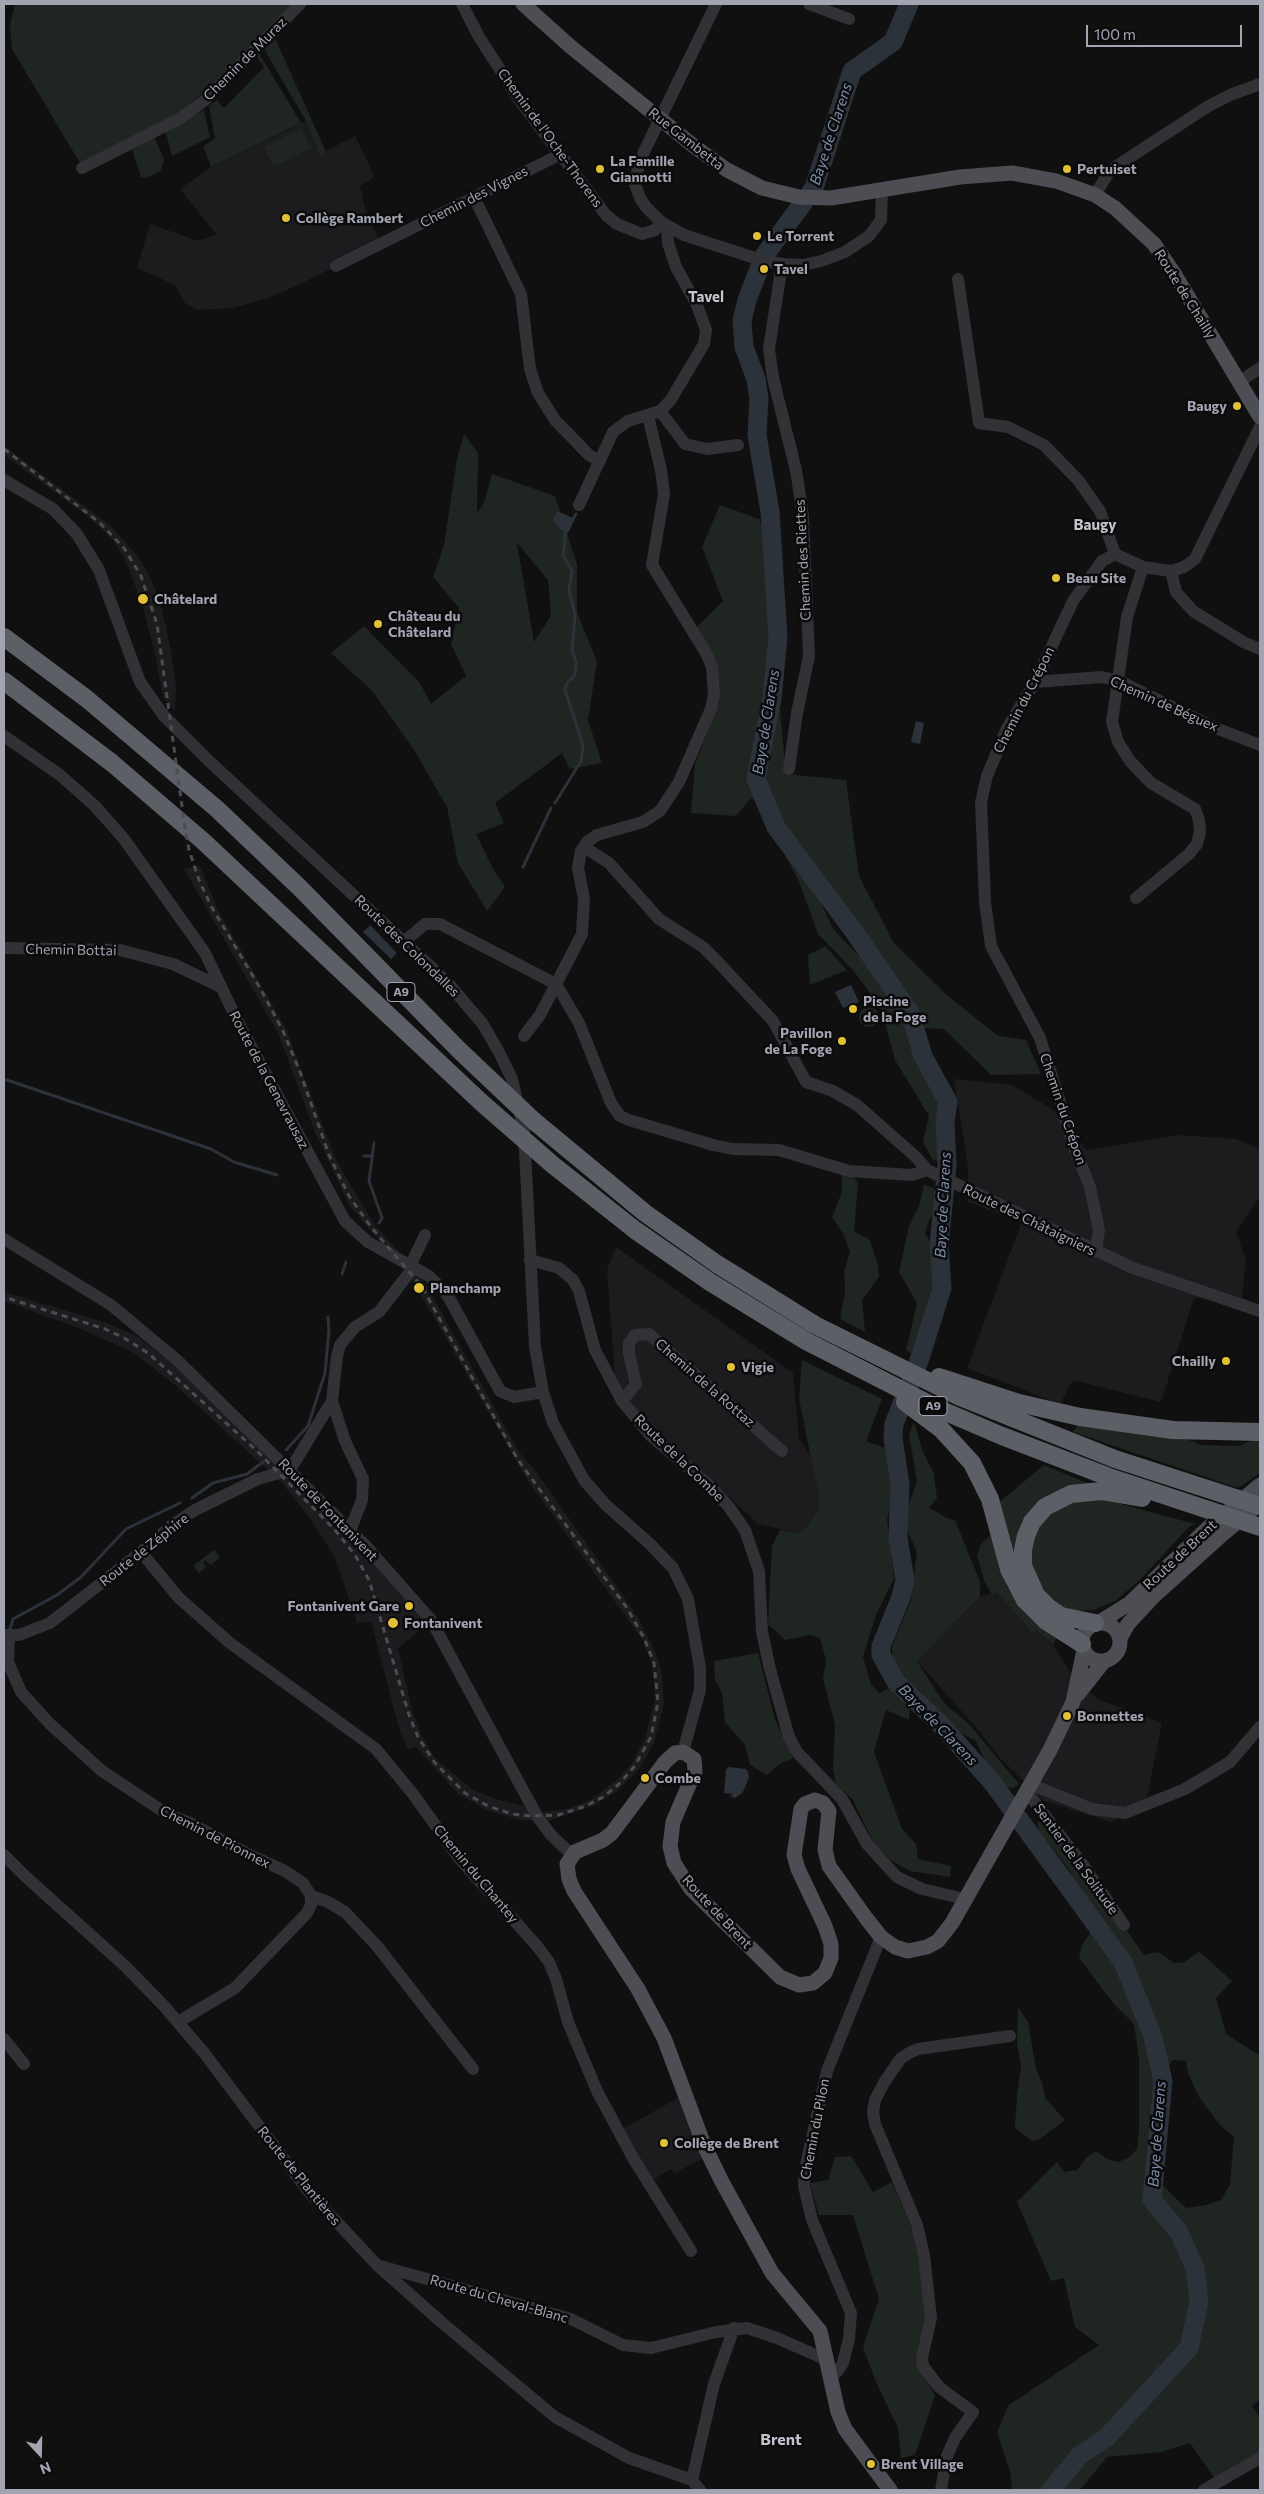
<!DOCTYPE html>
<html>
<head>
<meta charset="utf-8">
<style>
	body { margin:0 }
	#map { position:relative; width:1264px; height:2494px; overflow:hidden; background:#101011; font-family:Commissioner,sans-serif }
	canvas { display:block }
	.frame { position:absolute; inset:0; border:5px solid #a2a4b1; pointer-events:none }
	.north { position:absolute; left:15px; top:2429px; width:50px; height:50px; -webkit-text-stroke:4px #0b0b0c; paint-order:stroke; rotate:159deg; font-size:14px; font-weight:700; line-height:20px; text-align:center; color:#a2a4b1 }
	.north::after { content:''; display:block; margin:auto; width:18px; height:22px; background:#a2a4b1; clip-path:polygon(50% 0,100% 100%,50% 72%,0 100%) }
	.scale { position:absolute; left:1086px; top:25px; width:156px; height:22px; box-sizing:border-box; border:2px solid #a2a4b1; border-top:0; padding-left:6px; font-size:15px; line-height:18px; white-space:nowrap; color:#a2a4b1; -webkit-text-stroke:4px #0b0b0c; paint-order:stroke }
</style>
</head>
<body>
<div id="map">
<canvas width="1264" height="2494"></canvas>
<div class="frame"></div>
<div class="north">N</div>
<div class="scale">100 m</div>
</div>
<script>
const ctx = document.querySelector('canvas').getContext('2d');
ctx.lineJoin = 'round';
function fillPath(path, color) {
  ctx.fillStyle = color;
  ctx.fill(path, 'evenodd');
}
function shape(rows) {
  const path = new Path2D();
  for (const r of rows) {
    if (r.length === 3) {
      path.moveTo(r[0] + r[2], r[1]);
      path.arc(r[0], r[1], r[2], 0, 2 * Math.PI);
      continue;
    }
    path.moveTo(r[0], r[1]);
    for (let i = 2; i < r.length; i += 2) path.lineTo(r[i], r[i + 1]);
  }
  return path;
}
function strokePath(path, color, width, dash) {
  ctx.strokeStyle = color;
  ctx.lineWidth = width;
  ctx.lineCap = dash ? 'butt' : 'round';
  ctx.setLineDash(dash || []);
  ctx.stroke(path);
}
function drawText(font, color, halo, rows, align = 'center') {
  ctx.font = font + ' Commissioner,sans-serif';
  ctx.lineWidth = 5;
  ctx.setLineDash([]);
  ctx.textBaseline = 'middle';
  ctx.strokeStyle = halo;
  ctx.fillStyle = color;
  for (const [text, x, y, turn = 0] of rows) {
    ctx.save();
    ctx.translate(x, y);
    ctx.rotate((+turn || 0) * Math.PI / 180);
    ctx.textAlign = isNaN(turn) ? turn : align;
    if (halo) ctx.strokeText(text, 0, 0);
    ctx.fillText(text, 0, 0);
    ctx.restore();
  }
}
fillPath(shape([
	[306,121,320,157,327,154,326,151,355,136,375,177,360,186,366,211,381,244,294,287,268,298,233,308,198,310,185,303,175,285,137,268,150,224,198,241,216,234,180,189,211,167],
	[4,446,110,525,136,554,148,573,160,600,171,650,176,688,175,711,163,697,156,658,142,604,124,557,112,539,85,514,4,455],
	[200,866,218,910,286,1029,334,1155,347,1179,375,1225,424,1281,519,1452,537,1473,638,1617,656,1654,661,1669,664,1704,654,1743,639,1769,617,1791,593,1806,551,1820,521,1820,488,1811,458,1794,416,1747,408,1749,400,1732,371,1621,357,1623,335,1558,312,1521,281,1482,176,1386,132,1352,81,1329,4,1301,4,1292,107,1323,137,1336,173,1364,345,1531,427,1625,398,1648,413,1713,422,1736,434,1757,471,1789,496,1799,546,1812,567,1809,592,1799,619,1778,632,1763,645,1739,654,1704,655,1689,651,1662,642,1639,528,1481,413,1281,349,1205,315,1132,278,1033,184,869],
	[954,1079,1012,1085,1052,1109,1086,1150,1179,1135,1236,1139,1260,1149,1260,1196,1236,1232,1246,1260,1242,1298,1194,1298,1161,1402,1073,1380,1060,1404,967,1368,1022,1222,968,1202,968,1168],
	[616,1247,793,1373,799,1439,811,1456,819,1497,818,1509,808,1526,797,1533,758,1524,717,1486,617,1403,607,1270],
	[997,1592,1032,1633,1036,1630,1055,1648,1076,1682,1098,1699,1162,1723,1147,1797,1133,1809,1112,1822,1044,1801,1000,1758,974,1725,917,1661,980,1597],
	[678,2098,704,2158,674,2173,671,2169,651,2181,622,2129]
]), '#1c1c1e');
fillPath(shape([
	[15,4,292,4,238,63,177,115,80,163,12,49,10,25],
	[274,36,327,154,320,157,306,121,264,49],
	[259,53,301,123,211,167,203,146,215,139,209,106,217,100,224,108,264,67,256,56],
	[204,110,210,137,172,156,165,129],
	[301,128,311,148,274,167,264,147],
	[154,137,164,159,161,171,146,178,141,177,133,153,133,146],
	[464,434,478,453,477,514,485,500,492,474,555,496,577,564,577,613,597,661,588,720,602,763,570,769,562,753,495,803,504,823,476,834,493,869,505,887,487,911,458,863,447,807,414,750,372,691,331,653,364,626,420,683,431,704,466,676,451,644,459,608,433,577,444,545,457,459],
	[517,543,548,580,551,616,534,642],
	[720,505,759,519,777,558,772,625,786,774,846,780,859,876,894,943,949,997,998,1036,1026,1040,1041,1074,991,1075,944,1029,918,1028,904,1014,905,1028,923,1056,948,1102,945,1122,947,1165,932,1159,923,1142,929,1116,895,1060,881,1008,853,970,818,934,799,882,779,843,811,881,833,929,867,964,861,947,826,883,776,815,751,798,736,816,691,813,695,764,719,702,708,654,695,629,723,601,702,547],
	[825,946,847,970,810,985,808,955],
	[869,1017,10],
	[849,1171,858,1183,854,1231,870,1240,878,1265,879,1277,862,1300,865,1332,840,1319,845,1291,844,1272,850,1252,844,1235,832,1217,842,1192,842,1175],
	[924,1184,933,1188,940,1195,940,1208,929,1220,925,1233,935,1250,942,1288,920,1358,906,1350,917,1303,899,1272,909,1226,920,1203],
	[802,1360,882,1399,866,1441,891,1450,893,1497,887,1520,894,1578,876,1615,863,1657,871,1684,879,1693,891,1687,910,1707,909,1720,886,1710,874,1752,902,1829,916,1844,918,1859,951,1866,950,1877,910,1871,892,1861,875,1846,853,1800,836,1784,833,1769,835,1725,823,1678,826,1660,820,1638,811,1635,785,1640,768,1624,772,1546,780,1530,797,1533,808,1526,818,1509,819,1497,799,1399],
	[914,1422,923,1452,934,1473,937,1498,929,1508,949,1519,955,1520,980,1582,980,1597,917,1661,944,1703,969,1724,1019,1784,1013,1788,1003,1787,986,1764,976,1741,946,1725,928,1708,920,1694,904,1676,897,1673,892,1655,892,1646,911,1600,917,1552,903,1521,917,1481,909,1434],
	[1079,1422,1177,1435,1201,1445,1240,1446,1260,1436,1260,1473,1238,1488,1073,1432],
	[1044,1465,1094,1486,1047,1498,1021,1578,997,1504],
	[1099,1498,1195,1524,1189,1527,1139,1581,1115,1601,1094,1610,1066,1611,1052,1603,1037,1585,1030,1557,1033,1536,1047,1514,1065,1504],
	[991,1534,1007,1586,1024,1612,1056,1638,1053,1645,1036,1630,1032,1633,997,1592,992,1595,984,1580,977,1556,980,1546],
	[214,1550,220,1557,211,1565,205,1560,203,1562,206,1567,199,1573,193,1566],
	[758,1653,775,1719,793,1758,779,1764,767,1775,750,1765,745,1745,725,1722,722,1693,715,1680,714,1661],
	[1048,1818,1144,1955,1158,1952,1174,1963,1185,1962,1199,1951,1232,1981,1216,1998,1226,2034,1259,2055,1260,2060,1260,2399,1252,2406,1260,2418,1260,2458,1218,2483,1190,2443,1161,2452,1107,2457,1080,2490,1012,2490,1010,2472,997,2432,1009,2405,1099,2345,1075,2327,1064,2278,1051,2281,1017,2202,1057,2162,1064,2172,1077,2170,1087,2157,1096,2151,1107,2159,1118,2162,1128,2158,1137,2149,1139,2133,1139,2058,1134,2024,1113,2003,1079,1958,1082,1945,1090,1933,1093,1913,1066,1865,1040,1834,1037,1822],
	[1173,2060,1186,2061,1188,2073,1199,2097,1219,2124,1234,2137,1230,2184,1221,2200,1206,2205,1186,2208,1147,2170,1158,2079],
	[1018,2007,1028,2022,1036,2069,1042,2082,1045,2098,1065,2120,1040,2139,1032,2141,1015,2128,1017,2094,1021,2066,1017,2043],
	[851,2156,873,2192,892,2182,919,2246,927,2293,924,2376,935,2395,915,2455,901,2458,898,2428,876,2382,863,2347,879,2299,853,2215,819,2215,810,2183,828,2180,835,2157]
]), '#1f2520');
fillPath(shape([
	[557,511,575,519,568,533,560,529,553,520],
	[916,721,924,723,920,744,911,742],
	[370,925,397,953,391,959,363,932],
	[851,985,859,1002,843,1008,835,992],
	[729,1767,746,1769,748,1772,749,1777,743,1792,735,1798,730,1796,733,1794,724,1793,726,1770]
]), '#2c323a');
strokePath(shape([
	[572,520,576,514],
	[555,803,581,761,583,745,565,690,567,683,575,675,576,661,572,651,575,615,569,590,572,571,563,555,566,529],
	[523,867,551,808],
	[4,1079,211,1149,234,1162,277,1175],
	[374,1143,369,1181,382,1218,379,1223],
	[364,1156,373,1156],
	[342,1274,346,1262],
	[286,1450,308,1426,325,1373,329,1330,328,1317],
	[192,1498,213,1483,247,1474,263,1462],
	[10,1629,13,1619,57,1595,81,1577,126,1529,180,1503]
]), '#2c323a', 3);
strokePath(shape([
	[909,4,893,42,852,71,814,188,764,256,747,300,742,321,744,347,756,379,759,399,757,435,770,512,778,637,772,698,756,779,776,827,853,930,910,1013,923,1056,948,1102,945,1122,947,1165,939,1245,942,1288,920,1358,894,1424,893,1439,900,1484,898,1538,905,1580,901,1597,881,1646,881,1655,896,1682,941,1725,992,1782,1123,1962,1153,2037,1163,2081,1152,2200,1179,2232,1195,2268,1199,2301,1189,2348,1107,2437,1079,2456,1051,2490]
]), '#2c323a', 19);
strokePath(shape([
	[462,4,479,37,523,105,606,215,617,224,642,234,655,230,661,222],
	[716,4,639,162,635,184,640,198,646,207,661,222,684,235,761,260,782,264,804,265,821,261,845,252,869,236,881,220,882,191],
	[809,4,849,19],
	[82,168,179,119,204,101,300,4],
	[1095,195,1109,172,1118,165,1207,107,1230,95,1260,84],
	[474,197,521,294,530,369,538,393,555,420,589,455,600,461],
	[782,264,769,349,773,378,796,470,803,516,809,656,797,713,789,769],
	[336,266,559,155],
	[958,279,979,423,1008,427,1044,445,1078,480,1100,511,1115,554,1102,561,1073,601,1035,682,1007,728,987,776,981,802,985,902,991,946,1040,1038,1074,1147,1090,1187,1099,1230,1096,1252],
	[1239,382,1260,368],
	[660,411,685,444,707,449,738,445],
	[4,480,53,509,77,534,99,570,140,682,164,716,208,760,447,982,482,1023,499,1052,512,1079,524,1131,535,1347,543,1392,553,1423,584,1480,606,1505,650,1544,673,1568,688,1599,700,1668,700,1690,683,1752],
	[579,505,613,432,628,421,660,411,670,401,704,344,706,330,697,305,676,267,668,243,667,226],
	[1115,554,1143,567,1171,571,1184,567,1195,559,1260,427],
	[1171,571,1176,592,1193,611,1245,643,1260,649],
	[1035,682,1102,677,1119,681,1213,727,1260,745],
	[4,736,60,775,95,806,124,839,205,953,238,1022,345,1221,368,1242,429,1276,439,1286,448,1296,500,1391,514,1397,543,1392],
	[584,847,609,863,659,919,703,947,717,961,773,1021,806,1082,833,1091,857,1105,916,1157,927,1170],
	[1136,898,1189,854,1197,844,1200,832,1199,820,1195,809,1151,783,1130,761,1118,742,1112,722,1127,617,1143,567],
	[405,941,425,924,440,924,556,984,579,1023,611,1103,620,1116,629,1120,713,1145,732,1149,779,1150,849,1171,912,1175,927,1170,1133,1268,1260,1311],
	[4,948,120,950,173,964,221,987],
	[524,1036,540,1015,582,934,584,899,578,868,581,851,587,842,597,835,643,822,660,811,679,782,711,709,714,695,712,667,706,653,652,565,664,494,661,470,648,416],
	[4,1239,111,1305,177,1360,365,1545,431,1620,537,1816,551,1835,571,1854],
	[530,1260,559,1268,573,1280,579,1291,595,1350,622,1401,651,1436,711,1487,729,1507,745,1530,759,1571,762,1632,770,1669,789,1737,797,1752,842,1799,867,1844,897,1877,922,1889,965,1899],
	[410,1266,425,1235],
	[332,1401,345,1441,363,1479,362,1500,350,1531],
	[622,1401,636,1384,629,1354,629,1343,635,1335,649,1334,782,1451],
	[290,1470,332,1401,337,1356,340,1345,355,1327,379,1312,413,1268],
	[141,1552,179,1598,230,1643,376,1749,413,1794,459,1858,537,1946,549,1962,556,1979,568,2022,597,2091,633,2158,691,2251],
	[4,1635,19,1635,50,1623,141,1552,171,1526,195,1510,258,1479,290,1470],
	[9,1635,8,1662,21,1692,50,1724,102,1771,167,1814,190,1823,250,1855,285,1871,303,1883,311,1896,311,1905,307,1913,235,1988,178,2022],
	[1032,1785,1092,1809,1125,1813,1185,1789,1230,1762,1260,1727],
	[1027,1792,1086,1869,1124,1925],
	[4,1855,25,1876,125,1966,164,2006,205,2054,308,2191,377,2265,440,2321,555,2417,629,2458,692,2480,700,2490],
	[311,1896,328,1902,345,1912,377,1946,473,2069],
	[4,2039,24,2064],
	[380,2266,571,2319,623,2345,651,2348,716,2332,747,2328,777,2338,827,2360],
	[830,2375,837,2372,843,2363,849,2339,851,2313,812,2220,804,2186,805,2169,827,2071,881,1937],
	[692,2480,714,2384,734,2328],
	[941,2490,947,2456,955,2438,973,2412,939,2387,923,2366,922,2358,931,2318,924,2255,917,2225,875,2124,873,2112,875,2100,885,2081,901,2058,909,2053,918,2049,1010,2036],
	[1204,2490,1260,2458]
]), '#313136', 12);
strokePath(shape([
	[523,4,571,47,695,147,727,170,762,188,799,197,831,198,960,177,1012,173,1056,181,1095,195,1115,208,1154,244,1175,275,1260,417],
	[1101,1642,19],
	[1098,1623,1130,1603,1208,1528,1260,1485],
	[1120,1638,1128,1624,1154,1596,1224,1533,1260,1503],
	[1078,1694,1104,1661],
	[890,2490,845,2429,838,2412,820,2331,772,2273,721,2180,704,2145,664,2038,638,1989,574,1891,569,1879,567,1864,575,1852,603,1840,612,1833,665,1762,675,1753,683,1752,694,1759,695,1771,673,1822,670,1846,674,1863,691,1889,780,1977,799,1985,813,1983,825,1973,831,1958,831,1944,825,1926,798,1869,794,1855,801,1809,805,1804,815,1800,823,1803,829,1811,825,1850,829,1866,866,1918,881,1937,895,1947,908,1951,927,1947,938,1941,952,1923,1050,1750,1073,1702,1084,1650]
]), '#4d4e54', 15);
strokePath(shape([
	[4,637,87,699,217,809,300,888,459,1050,534,1121,645,1213,717,1264,815,1325,960,1397,1115,1459,1260,1506],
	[4,681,112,763,203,841,482,1103,553,1165,635,1230,710,1282,806,1341,939,1409,1002,1436,1109,1477,1260,1527],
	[939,1377,1019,1403,1080,1417,1173,1430,1260,1432],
	[905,1402,941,1429,972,1463,990,1499,1009,1569,1025,1600,1046,1621,1082,1644],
	[1095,1623,1061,1616,1049,1608,1036,1595,1023,1566,1023,1550,1026,1536,1032,1522,1045,1507,1071,1494,1101,1491,1142,1498]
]), '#5d5f66', 18);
strokePath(shape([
	[4,449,100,523,124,548,141,576,157,624,184,821,189,850,199,880,211,906,260,988,283,1031,300,1072,329,1155,349,1196,371,1227,422,1287,518,1460,627,1608,644,1638,654,1663,658,1702,651,1737,634,1767,619,1784,603,1797,586,1806,558,1815,531,1816,512,1814,488,1806,465,1793,435,1763,418,1737,409,1715,369,1580,355,1555,335,1530,255,1449,148,1353,124,1338,105,1329,4,1297]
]), '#4c4d52', 3, [6, 5]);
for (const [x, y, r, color] of [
	[600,169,5,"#e2c037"],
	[1067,169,5,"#e2c037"],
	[286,218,5,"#e2c037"],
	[757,236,5,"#e2c037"],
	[764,269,5,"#e2c037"],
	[1237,406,5,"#e2c037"],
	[1056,578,5,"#e2c037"],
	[143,599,6,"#e2c037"],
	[378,624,5,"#e2c037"],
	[853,1009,5,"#e2c037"],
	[842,1041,5,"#e2c037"],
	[419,1288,6,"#e2c037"],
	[1226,1361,5,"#e2c037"],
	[731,1367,5,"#e2c037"],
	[409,1606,5,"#e2c037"],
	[393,1623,6,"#e2c037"],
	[1067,1716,5,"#e2c037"],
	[645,1778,5,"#e2c037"],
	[664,2143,5,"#e2c037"],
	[871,2464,5,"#e2c037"]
]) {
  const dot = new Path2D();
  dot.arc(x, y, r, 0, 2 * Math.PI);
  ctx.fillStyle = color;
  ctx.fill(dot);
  strokePath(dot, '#0b0b0c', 2);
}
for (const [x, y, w] of [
	[401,992,28],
	[933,1406,28]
]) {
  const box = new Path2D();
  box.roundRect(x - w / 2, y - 9.5, w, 19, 4);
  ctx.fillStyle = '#0b0b0c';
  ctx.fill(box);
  strokePath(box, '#a2a4b1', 1);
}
drawText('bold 12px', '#a2a4b1', null, [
	["A9",401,992],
	["A9",933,1406]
]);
drawText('14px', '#a2a4b1', '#0b0b0c', [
	["Chemin de Muraz",245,59,-45],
	["Chemin de l'Oche-Thorens",550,138,54],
	["Rue Gambetta",686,139,38],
	["Chemin des Vignes",474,197,-27],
	["Route de Chailly",1185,294,58],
	["Chemin des Riettes",803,560,-93],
	["Chemin du Crépon",1024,700,-63],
	["Chemin de Béguex",1164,704,24],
	["Route des Colondalles",407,946,44],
	["Chemin Bottai",71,950,1],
	["Route de la Genevrausaz",269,1080,62],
	["Chemin du Crépon",1063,1109,71],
	["Route des Châtaigniers",1029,1220,26],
	["Chemin de la Rottaz",705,1383,41],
	["Route de la Combe",679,1458,44],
	["Route de Fontanivent",328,1510,46],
	["Route de Zéphire",144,1550,-38],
	["Route de Brent",1180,1555,-43],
	["Chemin de Pionnex",215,1837,27],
	["Sentier de la Solitude",1076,1859,54],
	["Chemin du Chantey",476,1874,50],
	["Route de Brent",717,1912,47],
	["Chemin du Pilon",815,2129,-79],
	["Route de Plantières",299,2176,51],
	["Route du Cheval-Blanc",499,2299,16]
]);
drawText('bold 14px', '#a2a4b1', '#0b0b0c', [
	["La Famille",610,161],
	["Giannotti",610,177],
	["Pertuiset",1077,169],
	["Collège Rambert",296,218],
	["Le Torrent",767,236],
	["Tavel",774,269],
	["Baugy",1227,406,"right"],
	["Beau Site",1066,578],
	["Châtelard",154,599],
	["Château du",388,616],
	["Châtelard",388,632],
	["Piscine",863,1001],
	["de la Foge",863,1017],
	["Pavillon",832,1033,"right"],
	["de La Foge",832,1049,"right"],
	["Planchamp",430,1288],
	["Chailly",1216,1361,"right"],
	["Vigie",741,1367],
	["Fontanivent Gare",399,1606,"right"],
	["Fontanivent",404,1623],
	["Bonnettes",1077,1716],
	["Combe",655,1778],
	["Collège de Brent",674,2143],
	["Brent Village",881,2464]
], 'left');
drawText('italic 15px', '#7b8daa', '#0b0b0c', [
	["Baye de Clarens",831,134,-72],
	["Baye de Clarens",766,722,-81],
	["Baye de Clarens",943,1205,-87],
	["Baye de Clarens",938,1725,46],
	["Baye de Clarens",1157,2134,-86]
]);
drawText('bold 15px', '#c3c4cd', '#0b0b0c', [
	["Tavel",706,297],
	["Baugy",1095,525]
]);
drawText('bold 16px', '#c3c4cd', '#0b0b0c', [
	["Brent",781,2440]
]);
</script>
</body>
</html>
